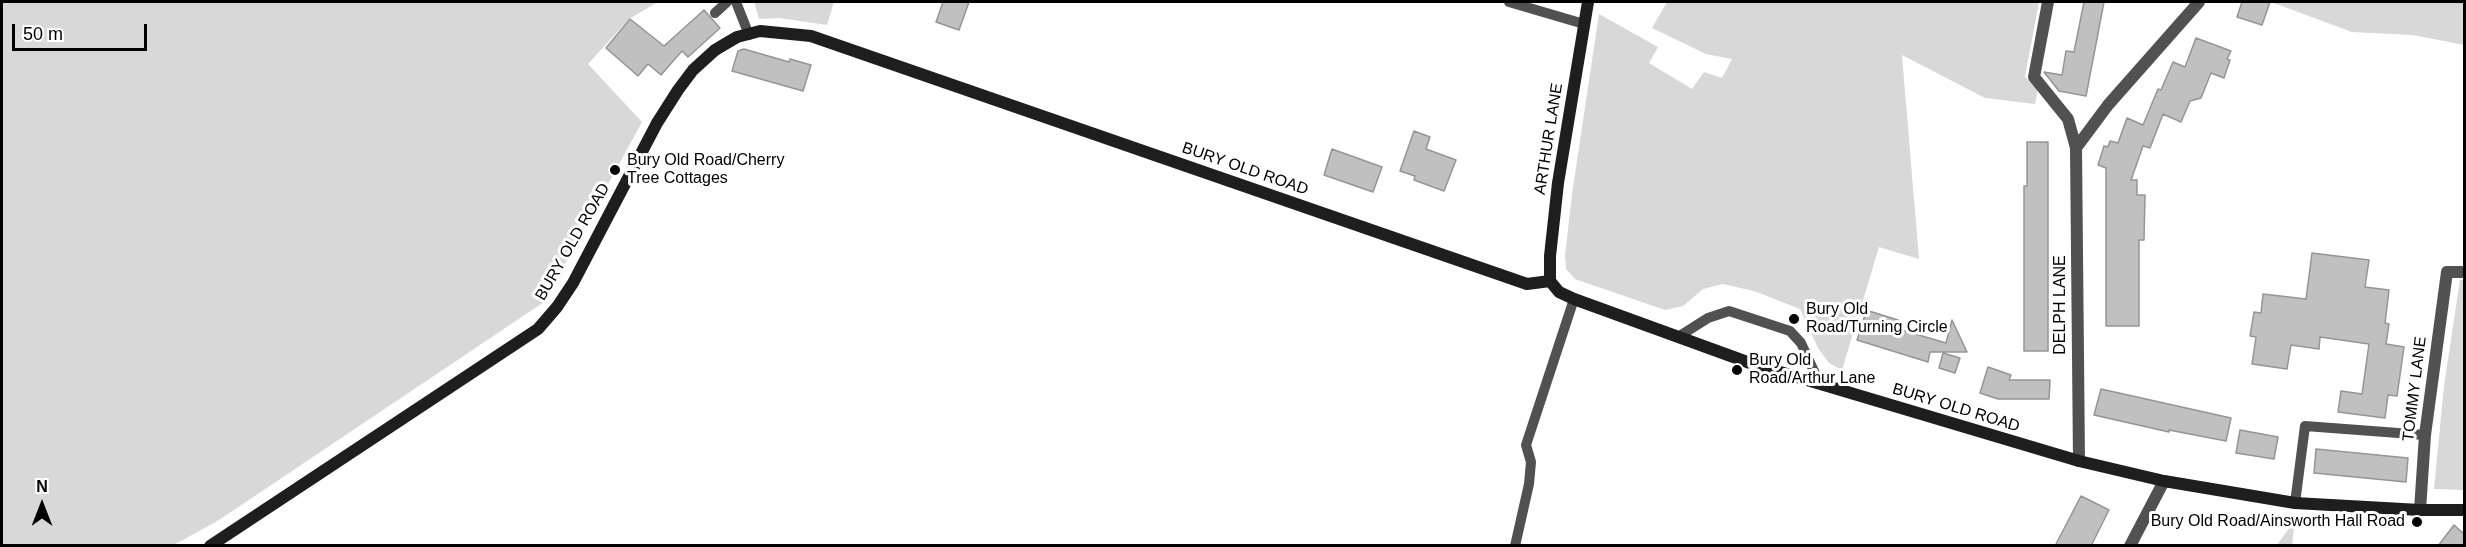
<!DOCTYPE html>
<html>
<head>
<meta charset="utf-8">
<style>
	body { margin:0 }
	#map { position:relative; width:2466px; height:547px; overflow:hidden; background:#fff; font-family:Helvetica,sans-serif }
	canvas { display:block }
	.frame { position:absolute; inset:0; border:3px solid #000; pointer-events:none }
	.north { position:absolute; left:12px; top:475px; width:60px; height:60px; -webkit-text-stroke:4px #fff; paint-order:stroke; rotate:0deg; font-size:16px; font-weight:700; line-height:24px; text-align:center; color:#000 }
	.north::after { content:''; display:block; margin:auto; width:21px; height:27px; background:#000; clip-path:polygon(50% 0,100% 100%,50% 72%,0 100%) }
	.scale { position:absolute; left:12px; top:24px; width:135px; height:27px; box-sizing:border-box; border:3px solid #000; border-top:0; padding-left:8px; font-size:18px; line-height:21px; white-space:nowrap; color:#000; -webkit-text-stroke:4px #fff; paint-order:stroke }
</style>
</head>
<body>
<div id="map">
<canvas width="2466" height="547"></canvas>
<div class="frame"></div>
<div class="north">N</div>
<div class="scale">50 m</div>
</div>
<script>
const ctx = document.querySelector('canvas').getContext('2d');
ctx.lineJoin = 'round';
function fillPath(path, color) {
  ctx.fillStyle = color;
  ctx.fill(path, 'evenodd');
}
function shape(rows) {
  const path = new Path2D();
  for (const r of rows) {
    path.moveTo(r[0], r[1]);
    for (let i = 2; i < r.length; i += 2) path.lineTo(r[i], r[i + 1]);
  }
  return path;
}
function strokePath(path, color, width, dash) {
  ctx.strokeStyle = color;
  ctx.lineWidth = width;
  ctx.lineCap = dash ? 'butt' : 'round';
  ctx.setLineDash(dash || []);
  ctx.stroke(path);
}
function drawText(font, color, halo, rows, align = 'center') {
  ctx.font = font + ' Helvetica,sans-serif';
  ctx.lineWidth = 6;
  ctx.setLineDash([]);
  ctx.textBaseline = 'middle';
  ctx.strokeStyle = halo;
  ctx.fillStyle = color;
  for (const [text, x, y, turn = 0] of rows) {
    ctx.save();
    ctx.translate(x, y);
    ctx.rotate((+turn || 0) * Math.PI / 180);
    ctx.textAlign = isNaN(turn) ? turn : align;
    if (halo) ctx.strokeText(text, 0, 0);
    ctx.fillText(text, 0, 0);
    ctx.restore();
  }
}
fillPath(shape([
	[2,2,658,2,629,19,588,64,642,122,544,302,219,520,172,546,2,545],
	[754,2,834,2,827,25,779,18,759,19],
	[1667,2,2039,2,2025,77,2038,89,2035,104,1985,98,1902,55,1919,259,1879,247,1842,370,1829,363,1818,348,1800,309,1754,291,1723,284,1703,289,1683,306,1665,310,1575,279,1566,269,1565,256,1572,194,1599,14,1658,47,1649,63,1692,89,1704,72,1722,78,1732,59,1706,54,1652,28],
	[2271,2,2464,2,2464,45,2413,35,2352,32],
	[2460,280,2464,280,2464,490,2434,489,2444,386],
	[2295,520,2292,545,2277,545]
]), '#d8d8d8');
const building = shape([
	[943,2,969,2,959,30,936,22,943,2],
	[2084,2,2104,2,2086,96,2059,91,2044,72,2062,75,2066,51,2074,52,2084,2],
	[2242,2,2270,2,2262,25,2237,17,2242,2],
	[704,10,720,28,688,57,682,51,661,75,648,64,638,76,606,48,630,19,664,46,704,10],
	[2196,38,2231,51,2227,59,2230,60,2224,78,2211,73,2201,98,2190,101,2181,122,2163,114,2150,148,2143,146,2131,180,2137,180,2137,195,2145,195,2144,240,2139,240,2139,326,2106,326,2106,168,2098,165,2104,146,2108,147,2110,141,2118,143,2127,118,2143,125,2158,89,2161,90,2173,62,2185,67,2196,38],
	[744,49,789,62,790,59,811,65,803,91,732,71,738,51,744,49],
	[1414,131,1430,137,1426,149,1456,160,1444,191,1414,180,1415,176,1400,171,1414,131],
	[2027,142,2048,142,2048,351,2024,351,2024,186,2027,186,2027,142],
	[1332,149,1382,167,1373,192,1324,175,1332,149],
	[2312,253,2369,260,2365,287,2389,290,2385,323,2389,324,2386,344,2404,347,2397,396,2388,395,2385,418,2338,412,2341,391,2362,394,2369,344,2320,337,2319,349,2291,345,2287,369,2252,364,2256,337,2250,336,2254,312,2261,313,2263,294,2306,299,2312,253],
	[1869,311,1898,320,1895,328,1946,343,1952,320,1967,352,1930,352,1928,362,1857,340,1865,315,1867,316,1869,311],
	[1943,353,1960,358,1955,373,1939,368,1943,353],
	[1988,367,2011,375,2009,380,2050,380,2049,399,1998,399,1980,393,1988,367],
	[2101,389,2231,418,2226,441,2169,430,2169,432,2094,415,2101,389],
	[2240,430,2278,437,2274,459,2236,453,2240,430],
	[2316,449,2408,458,2406,482,2314,473,2316,449],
	[2081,496,2109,510,2091,546,2055,546,2081,496],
	[2454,525,2464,534,2464,546,2438,546,2454,525]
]);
fillPath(building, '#c0c0c0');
strokePath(building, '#959595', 1.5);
strokePath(shape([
	[736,2,749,35],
	[1509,2,1584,24],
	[715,13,727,2],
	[1678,337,1708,318,1729,311,1790,331,1801,343,1820,384],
	[2295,503,2305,426,2425,435],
	[1515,546,1529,484,1531,462,1526,445,1574,299]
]), '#515151', 10);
strokePath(shape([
	[2048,2,2034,77,2068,119,2076,148],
	[2079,461,2076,148,2108,105,2199,2],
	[2420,510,2425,435,2447,272,2464,272],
	[2130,546,2164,481]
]), '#515151', 12);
strokePath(shape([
	[1550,281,1559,292,1574,299,1750,363,2079,461,2164,481,2295,503,2420,510,2464,510],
	[1550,281,1550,256,1558,183,1588,2],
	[210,546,538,329,557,307,573,283,657,123,678,90,693,70,715,50,737,37,760,31,811,36,1527,284,1550,281]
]), '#1e1e1e', 12);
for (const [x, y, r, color] of [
	[615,170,6,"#000"],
	[1794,319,6,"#000"],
	[1737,370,6,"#000"],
	[2417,522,6,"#000"]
]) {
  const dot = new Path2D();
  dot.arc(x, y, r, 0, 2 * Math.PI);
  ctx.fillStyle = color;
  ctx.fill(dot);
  strokePath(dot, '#fff', 2);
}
drawText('16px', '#000', '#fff', [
	["ARTHUR LANE",1549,139,-81],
	["BURY OLD ROAD",1245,169,19],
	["BURY OLD ROAD",573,242,-60],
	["DELPH LANE",2061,305,-90],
	["TOMMY LANE",2415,389,-83],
	["BURY OLD ROAD",1956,408,17]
]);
drawText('16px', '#000', '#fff', [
	["Bury Old Road/Cherry",627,161],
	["Tree Cottages",627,179],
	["Bury Old",1806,310],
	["Road/Turning Circle",1806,328],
	["Bury Old",1749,361],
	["Road/Arthur Lane",1749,379],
	["Bury Old Road/Ainsworth Hall Road",2405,522,"right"]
], 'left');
</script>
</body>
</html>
